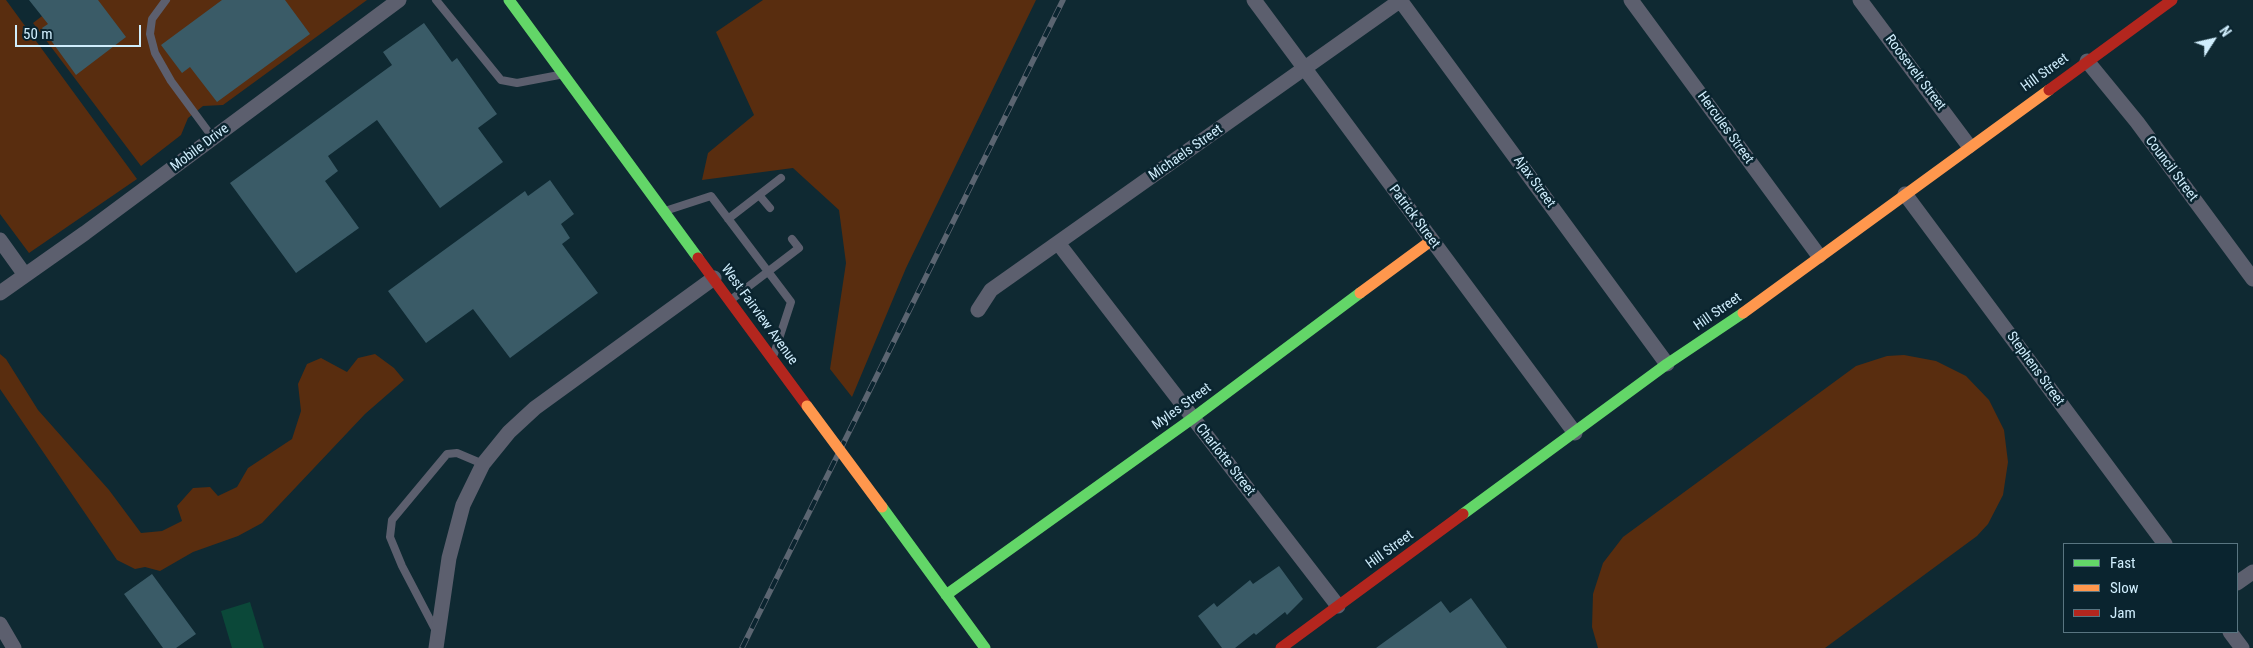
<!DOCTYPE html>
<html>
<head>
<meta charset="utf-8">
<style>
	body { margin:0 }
	#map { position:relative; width:2253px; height:648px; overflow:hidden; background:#0f2932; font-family:"Roboto Condensed",sans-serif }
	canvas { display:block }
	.legend { position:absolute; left:2063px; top:543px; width:175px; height:90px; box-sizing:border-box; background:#0a242f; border:1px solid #597581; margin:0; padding:6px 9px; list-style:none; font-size:15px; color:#d0eefd }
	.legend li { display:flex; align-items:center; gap:10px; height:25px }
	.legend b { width:25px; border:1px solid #597581 }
	.north { position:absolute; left:2188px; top:15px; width:50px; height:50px; -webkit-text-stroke:4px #0a242f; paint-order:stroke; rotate:55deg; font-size:14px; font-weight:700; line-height:20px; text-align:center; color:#d0eefd }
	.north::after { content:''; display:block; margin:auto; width:18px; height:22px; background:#d0eefd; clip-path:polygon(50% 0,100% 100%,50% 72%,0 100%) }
	.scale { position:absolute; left:15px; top:25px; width:126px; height:22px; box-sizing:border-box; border:2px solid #d0eefd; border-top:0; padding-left:6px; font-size:15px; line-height:18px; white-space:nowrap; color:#d0eefd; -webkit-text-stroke:4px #0a242f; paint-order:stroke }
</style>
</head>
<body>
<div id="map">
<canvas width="2253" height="648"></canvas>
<ul class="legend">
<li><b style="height:6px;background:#63d668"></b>Fast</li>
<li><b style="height:6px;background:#ff974d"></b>Slow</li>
<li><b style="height:6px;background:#b3261e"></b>Jam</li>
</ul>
<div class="north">N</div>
<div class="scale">50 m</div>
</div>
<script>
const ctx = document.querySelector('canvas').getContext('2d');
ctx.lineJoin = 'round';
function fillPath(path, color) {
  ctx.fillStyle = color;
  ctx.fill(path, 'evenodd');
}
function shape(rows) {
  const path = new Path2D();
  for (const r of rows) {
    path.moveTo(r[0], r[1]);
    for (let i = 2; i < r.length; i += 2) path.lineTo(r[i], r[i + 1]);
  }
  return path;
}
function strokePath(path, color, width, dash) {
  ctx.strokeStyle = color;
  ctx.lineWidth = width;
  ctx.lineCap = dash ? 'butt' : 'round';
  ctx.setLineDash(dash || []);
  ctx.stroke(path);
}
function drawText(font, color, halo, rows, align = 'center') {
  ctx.font = font + ' "Roboto Condensed",sans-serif';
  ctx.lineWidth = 5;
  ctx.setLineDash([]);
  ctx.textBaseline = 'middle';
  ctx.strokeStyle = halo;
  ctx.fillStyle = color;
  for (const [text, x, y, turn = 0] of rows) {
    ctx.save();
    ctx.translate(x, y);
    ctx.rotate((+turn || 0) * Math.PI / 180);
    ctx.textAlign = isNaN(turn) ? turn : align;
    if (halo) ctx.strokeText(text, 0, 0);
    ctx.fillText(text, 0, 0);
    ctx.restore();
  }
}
fillPath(shape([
	[0,0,6,0,137,179,29,253,0,214],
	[63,0,367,0,223,105,203,106,188,118,181,135,141,166,33,23],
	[763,0,1036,0,906,268,852,397,830,369,846,263,839,210,793,168,702,180,708,153,754,115,716,32],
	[0,354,6,359,38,410,109,490,141,533,162,531,182,521,177,506,193,488,210,487,218,496,237,487,248,468,292,439,301,411,298,384,307,364,321,358,347,372,358,358,375,354,394,368,404,380,365,414,262,523,238,536,193,552,160,571,145,567,135,569,117,560,0,389],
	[1904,355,1936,361,1966,376,1989,400,2004,430,2008,462,2003,495,1988,524,1977,536,1825,648,1598,648,1592,627,1593,594,1603,563,1623,537,1856,366,1887,356]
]), '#592d0f');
fillPath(shape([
	[250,602,264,648,232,648,221,611]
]), '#0b4839');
fillPath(shape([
	[29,0,98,0,126,37,76,75,42,28,48,24],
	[222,0,285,0,310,34,217,102,190,67,182,73,161,45],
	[424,23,452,62,457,58,497,114,478,128,503,162,440,208,377,120,328,156,338,171,325,181,359,228,296,273,230,183,392,65,383,52],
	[550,180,574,214,561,224,570,238,562,244,598,293,510,358,473,309,426,343,388,291,525,191,528,196],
	[1279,566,1303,599,1287,615,1285,612,1256,635,1254,633,1235,648,1222,648,1198,616,1214,603,1217,607,1250,580,1253,584],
	[152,574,196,634,176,648,163,648,124,594],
	[1471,598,1507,648,1376,648,1441,601,1450,613]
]), '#3a5b67');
strokePath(shape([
	[166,0,152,19,150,34,155,53,171,81,213,138],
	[436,0,501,80,517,83,559,75],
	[759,195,770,208],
	[668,210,711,196,791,302,774,354],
	[728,219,781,178],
	[732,299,799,248,792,239],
	[436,631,402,566,390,537,392,520,447,454,457,453,483,464]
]), '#5c5f6e', 8);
strokePath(shape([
	[1254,0,1575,433],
	[1400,0,1667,364],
	[1631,0,1819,256],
	[1860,0,1969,146],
	[2087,61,2137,122,2253,279],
	[1905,194,2165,544],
	[0,240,25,275],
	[1058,243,1338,606],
	[0,293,85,233,399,0],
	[978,310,991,290,1401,0],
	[2237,583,2253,572],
	[0,624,14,648],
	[2230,632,2242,648],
	[436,648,449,558,463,505,483,464,509,432,535,408,714,278]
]), '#5c5f6e', 15);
strokePath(shape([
	[509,0,698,258],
	[882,507,985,648],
	[1463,514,1667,364,1743,313],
	[946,595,1193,418,1360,293]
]), '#63d668', 11);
strokePath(shape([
	[1360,293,1432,240],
	[1743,313,2049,90]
]), '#ff974d', 11);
strokePath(shape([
	[2049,90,2172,0],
	[698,258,807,406],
	[1281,648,1463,514]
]), '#b3261e', 11);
const rail = shape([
	[742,648,1063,0]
]);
strokePath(rail, '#5b6571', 5.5);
strokePath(rail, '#0a242f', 4, [11]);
strokePath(shape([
	[807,406,882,507]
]), '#ff974d', 11);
drawText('14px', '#d0eefd', '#0a242f', [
	["Roosevelt Street",1915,73,53],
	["Hill Street",2045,73,-36],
	["Hercules Street",1725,128,54],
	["Mobile Drive",200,148,-37],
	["Michaels Street",1186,153,-35],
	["Council Street",2171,169,53],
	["Ajax Street",1534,182,54],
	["Patrick Street",1414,217,53],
	["Hill Street",1718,312,-35],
	["West Fairview Avenue",759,315,54],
	["Stephens Street",2035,369,54],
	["Myles Street",1182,407,-36],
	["Charlotte Street",1225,460,52],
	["Hill Street",1390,550,-36]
]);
</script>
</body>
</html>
